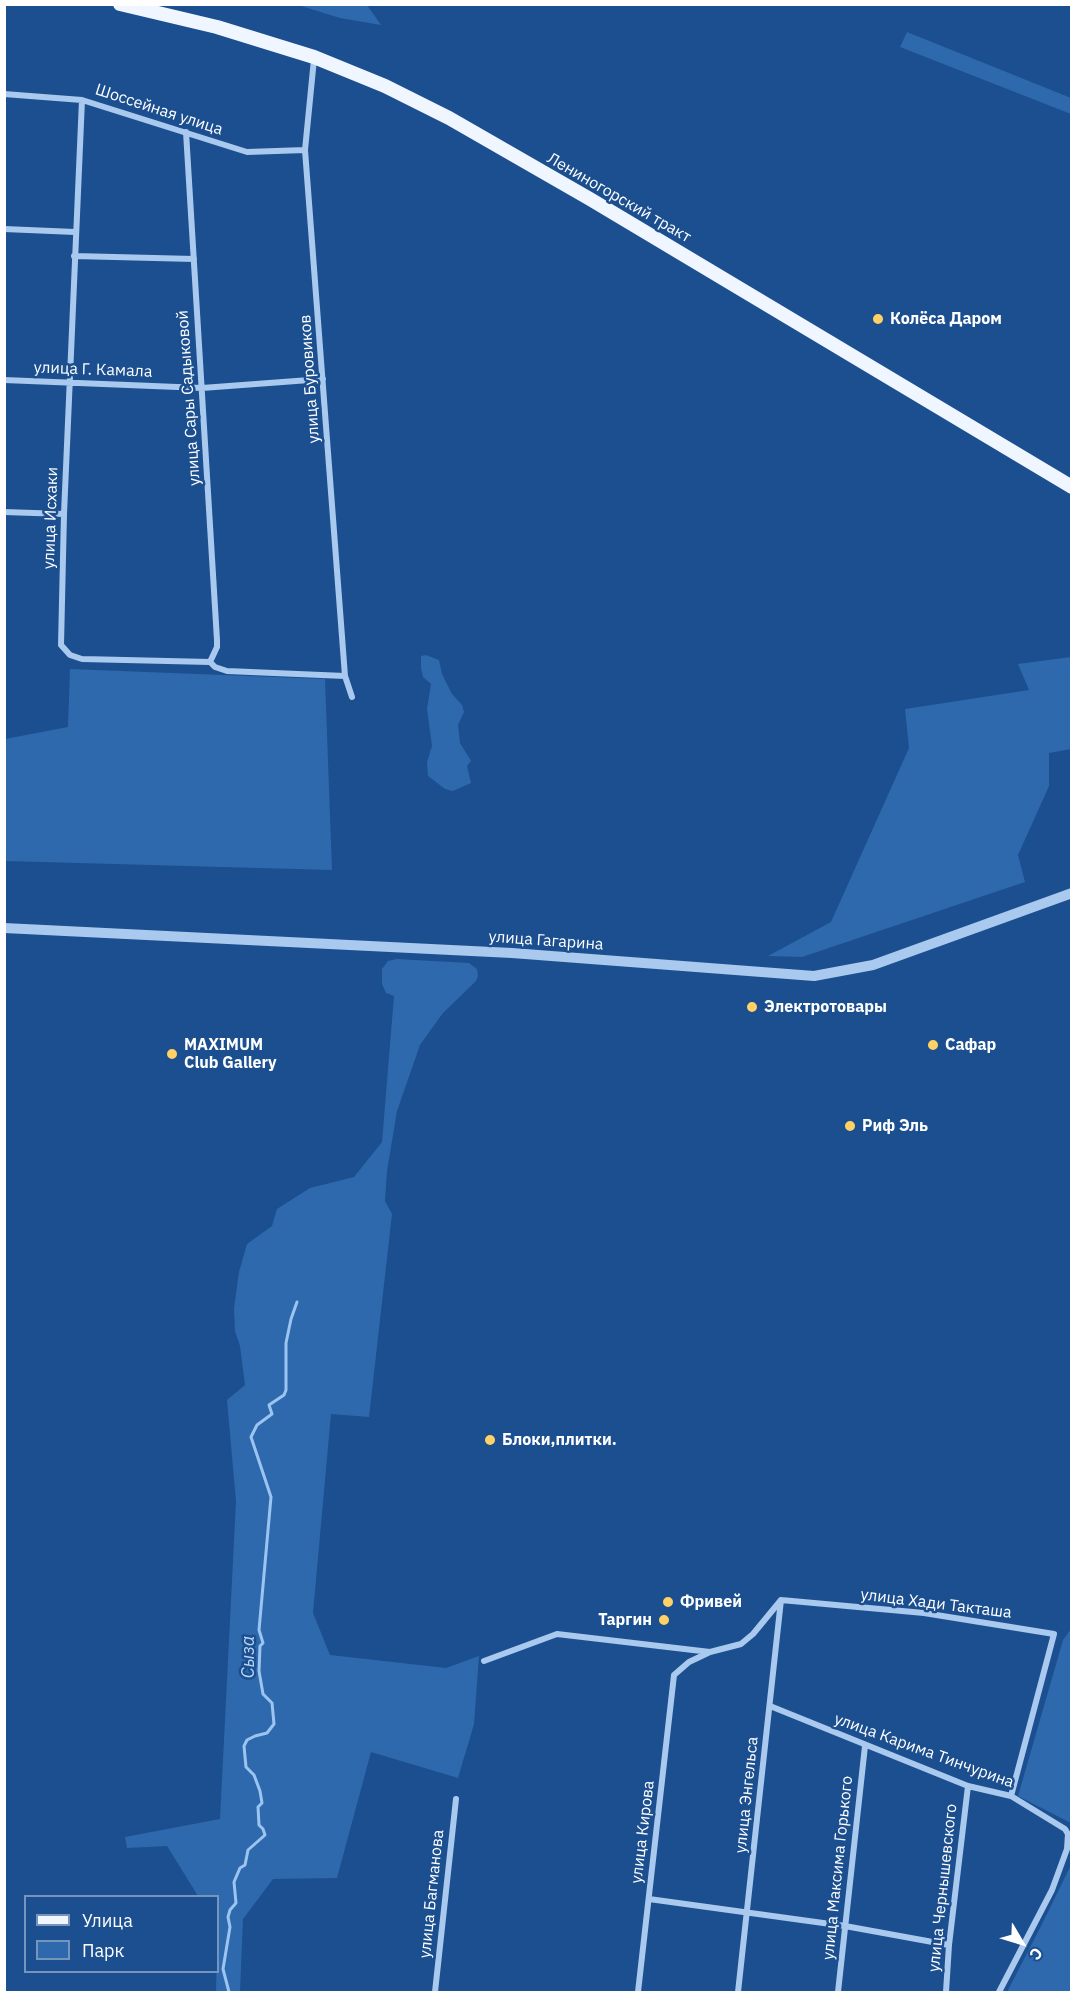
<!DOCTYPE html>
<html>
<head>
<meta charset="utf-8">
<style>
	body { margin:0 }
	#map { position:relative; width:1076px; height:1997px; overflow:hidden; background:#1b4f8f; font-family:"IBM Plex Sans",sans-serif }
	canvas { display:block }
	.frame { position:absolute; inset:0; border:6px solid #fff; pointer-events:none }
	.legend { position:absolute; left:24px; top:1895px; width:195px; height:78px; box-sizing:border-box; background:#1b4f8f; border:2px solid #7695bc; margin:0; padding:8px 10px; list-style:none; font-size:18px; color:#fff }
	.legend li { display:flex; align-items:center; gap:12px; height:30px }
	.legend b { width:30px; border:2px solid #7695bc }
	.north { position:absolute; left:992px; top:1913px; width:60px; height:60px; -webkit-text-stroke:4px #1b4f8f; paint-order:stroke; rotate:128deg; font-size:16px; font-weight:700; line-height:24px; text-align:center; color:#fff }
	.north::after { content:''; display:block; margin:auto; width:21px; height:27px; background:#fff; clip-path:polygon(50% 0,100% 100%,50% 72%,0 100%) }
</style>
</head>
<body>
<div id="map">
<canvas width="1076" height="1997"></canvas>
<div class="frame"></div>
<ul class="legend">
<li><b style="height:8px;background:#f0f6ff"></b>Улица</li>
<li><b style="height:16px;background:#2e69ad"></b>Парк</li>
</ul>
<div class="north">С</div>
</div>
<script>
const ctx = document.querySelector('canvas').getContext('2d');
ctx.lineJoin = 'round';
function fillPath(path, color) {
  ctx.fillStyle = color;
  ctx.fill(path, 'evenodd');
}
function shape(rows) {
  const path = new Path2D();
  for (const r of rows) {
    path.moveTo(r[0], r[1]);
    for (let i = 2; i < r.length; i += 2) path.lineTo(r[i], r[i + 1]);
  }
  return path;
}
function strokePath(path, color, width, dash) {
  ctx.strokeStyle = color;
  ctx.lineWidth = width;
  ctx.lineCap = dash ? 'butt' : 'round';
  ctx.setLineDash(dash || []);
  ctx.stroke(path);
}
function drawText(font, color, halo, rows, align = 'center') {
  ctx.font = font + ' "IBM Plex Sans",sans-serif';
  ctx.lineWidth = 5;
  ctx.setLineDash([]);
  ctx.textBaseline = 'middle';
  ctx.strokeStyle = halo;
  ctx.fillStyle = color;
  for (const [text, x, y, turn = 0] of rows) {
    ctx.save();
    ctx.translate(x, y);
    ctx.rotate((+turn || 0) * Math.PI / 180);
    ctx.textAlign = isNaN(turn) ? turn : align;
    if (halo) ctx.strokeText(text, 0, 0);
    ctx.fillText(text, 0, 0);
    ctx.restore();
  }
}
fillPath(shape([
	[298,5,367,5,381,25,340,18],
	[907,32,1071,98,1071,114,900,47],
	[426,655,439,660,442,674,452,694,462,705,464,712,458,725,460,743,471,761,467,766,471,783,453,791,445,789,428,776,427,762,432,746,427,709,431,684,423,677,421,668,421,656],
	[1071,657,1071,749,1049,753,1049,786,1018,855,1025,882,802,957,768,956,831,922,909,748,905,709,1029,690,1018,664],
	[70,669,325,679,332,870,5,861,5,739,68,727],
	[397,959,469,963,477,969,478,976,476,981,443,1013,420,1045,397,1111,387,1171,385,1201,392,1214,369,1417,331,1414,313,1613,330,1655,446,1668,479,1656,474,1724,458,1778,371,1752,337,1878,273,1879,243,1919,240,1992,216,1992,218,1896,198,1896,167,1846,127,1848,125,1837,220,1819,236,1501,227,1400,245,1385,240,1346,235,1331,234,1308,239,1272,247,1244,272,1226,277,1209,310,1188,354,1177,382,1142,394,996,386,993,382,984,382,969,388,961],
	[1071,1629,1072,1823,1071,1823,1018,1796,1063,1640],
	[1071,1865,1071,1992,1007,1992,1040,1928]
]), '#2e69ad');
strokePath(shape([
	[229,1992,223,1969,230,1927,228,1917,230,1910,236,1903,234,1882,240,1868,245,1865,248,1850,265,1835,263,1829,259,1825,258,1807,262,1803,260,1791,254,1775,246,1767,244,1746,247,1740,255,1736,267,1733,274,1724,272,1703,263,1694,259,1671,260,1646,263,1643,259,1630,271,1497,251,1437,257,1425,272,1414,269,1405,284,1395,286,1390,286,1343,291,1319,297,1302]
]), '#9cc4f0', 3);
strokePath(shape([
	[314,59,305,150,345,676,352,697],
	[4,94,82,100,247,152,305,150],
	[82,100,64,514,61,645,70,655,82,659,210,662,215,667,227,671,345,676],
	[186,132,217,640,217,647,210,662],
	[4,229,75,232],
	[74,256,194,259],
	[4,380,202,388,323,379],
	[4,512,64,514],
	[484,1661,557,1634,710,1652],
	[770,1706,968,1786,1011,1796,1065,1829,1068,1834,1067,1849,1052,1890,999,1992],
	[649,1899,845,1926,949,1945],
	[435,1992,456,1799],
	[638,1992,674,1675,689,1662,710,1652,741,1644,753,1634,781,1600,924,1613,1054,1634,1011,1796],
	[738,1992,781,1600],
	[838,1992,865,1746],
	[946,1992,949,1945,968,1786]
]), '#a9c9ee', 6);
strokePath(shape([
	[4,928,512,953,814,976,873,965,1072,893]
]), '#a9c9ee', 10);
strokePath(shape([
	[120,4,217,27,314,57,385,86,449,118,590,199,1072,487]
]), '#f0f6ff', 14);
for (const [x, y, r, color] of [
	[878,319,6,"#ffd166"],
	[752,1007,6,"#ffd166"],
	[933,1045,6,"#ffd166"],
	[172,1054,6,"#ffd166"],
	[850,1126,6,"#ffd166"],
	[490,1440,6,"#ffd166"],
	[668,1602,6,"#ffd166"],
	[664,1620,6,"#ffd166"]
]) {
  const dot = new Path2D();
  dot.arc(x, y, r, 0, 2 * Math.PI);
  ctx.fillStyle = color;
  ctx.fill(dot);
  strokePath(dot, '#1b4f8f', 2);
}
drawText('16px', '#fff', '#1b4f8f', [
	["Шоссейная улица",159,110,18],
	["Лениногорский тракт",619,198,30],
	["улица Г. Камала",93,370,2],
	["улица Буровиков",310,379,-94],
	["улица Сары Садыковой",189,398,-94],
	["улица Исхаки",51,518,-88],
	["улица Гагарина",546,941,4],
	["улица Хади Такташа",936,1604,7],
	["улица Карима Тинчурина",924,1751,20],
	["улица Энгельса",747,1795,-84],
	["улица Кирова",643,1832,-83],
	["улица Максима Горького",838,1868,-84],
	["улица Чернышевского",943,1888,-84],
	["улица Багманова",432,1894,-84]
]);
drawText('bold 16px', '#fff', '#1b4f8f', [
	["Колёса Даром",890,319],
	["Электротовары",764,1007],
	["MAXIMUM",184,1045],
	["Club Gallery",184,1063],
	["Сафар",945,1045],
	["Риф Эль",862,1126],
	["Блоки,плитки.",502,1440],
	["Фривей",680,1602],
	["Таргин",652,1620,"right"]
], 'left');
drawText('italic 18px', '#b5d3f5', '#1b4f8f', [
	["Сыза",249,1657,-90]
]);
</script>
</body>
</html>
